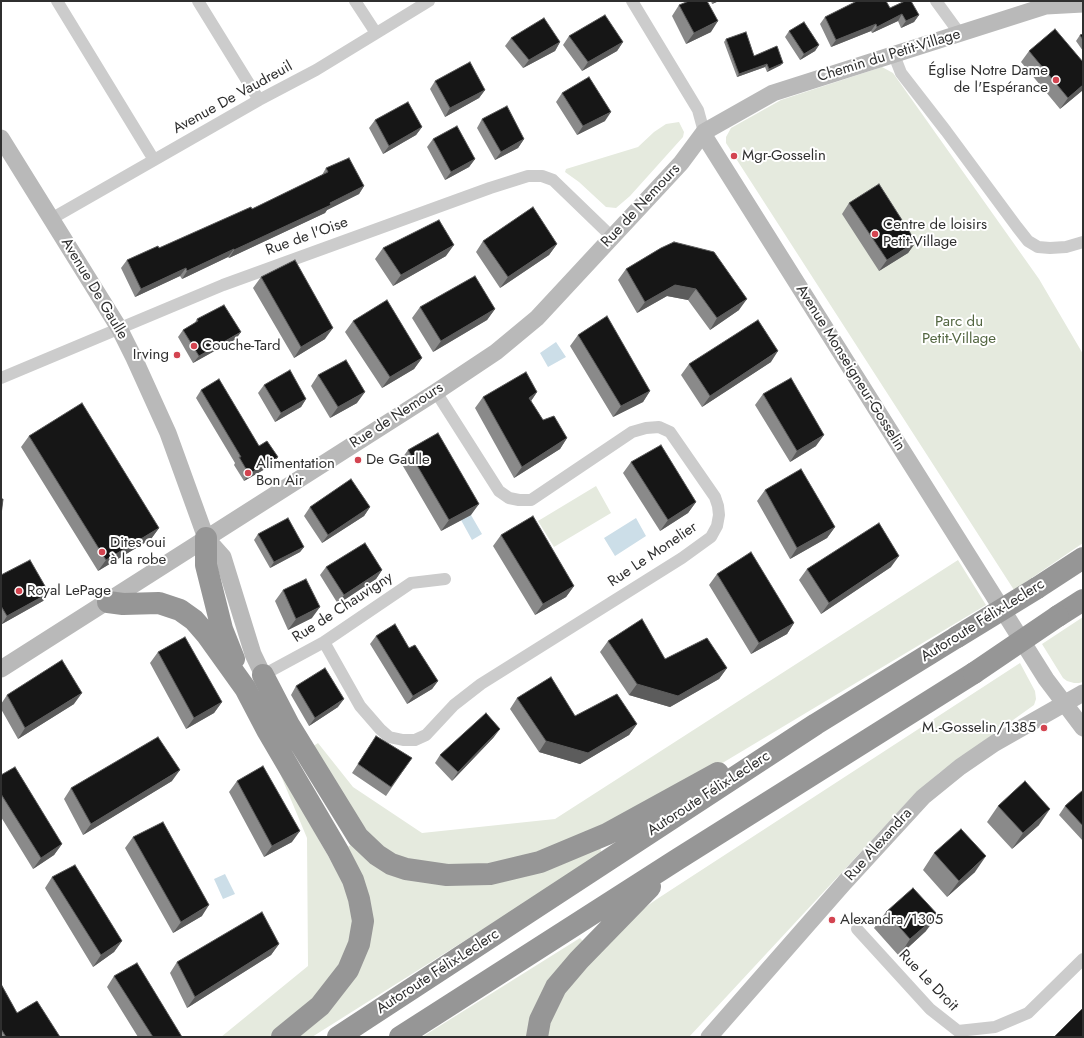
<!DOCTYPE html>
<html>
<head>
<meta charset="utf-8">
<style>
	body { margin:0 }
	#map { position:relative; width:1084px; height:1038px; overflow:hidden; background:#fff; font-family:Jost,sans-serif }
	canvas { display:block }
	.frame { position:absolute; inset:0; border:2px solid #2f2f2f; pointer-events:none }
</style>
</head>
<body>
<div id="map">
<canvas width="1084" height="1038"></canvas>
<div class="frame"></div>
</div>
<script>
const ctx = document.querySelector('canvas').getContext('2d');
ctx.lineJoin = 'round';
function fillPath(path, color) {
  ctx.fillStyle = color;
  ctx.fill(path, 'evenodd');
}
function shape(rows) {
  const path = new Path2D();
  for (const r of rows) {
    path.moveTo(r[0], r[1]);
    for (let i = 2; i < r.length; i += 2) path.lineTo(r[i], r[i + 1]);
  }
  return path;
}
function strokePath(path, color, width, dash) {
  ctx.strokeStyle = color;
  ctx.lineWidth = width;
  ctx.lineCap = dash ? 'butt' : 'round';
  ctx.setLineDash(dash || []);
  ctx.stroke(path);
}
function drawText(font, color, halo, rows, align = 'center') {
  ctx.font = font + ' Jost,sans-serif';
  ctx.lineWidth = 4;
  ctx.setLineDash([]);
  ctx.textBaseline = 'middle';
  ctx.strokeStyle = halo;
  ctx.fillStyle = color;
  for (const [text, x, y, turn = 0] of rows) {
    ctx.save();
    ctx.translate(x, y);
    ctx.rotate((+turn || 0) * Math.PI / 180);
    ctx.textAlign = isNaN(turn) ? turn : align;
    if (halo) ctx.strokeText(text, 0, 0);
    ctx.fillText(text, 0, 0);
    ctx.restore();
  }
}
fillPath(shape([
	[882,67,893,73,1039,279,1083,354,1083,543,1014,590,726,143,726,137,731,128,781,100],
	[679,122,684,132,683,137,630,196,616,208,606,207,579,182,565,172,566,169,638,147,654,132,666,124],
	[596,486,611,513,554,547,538,521],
	[958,560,986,605,689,783,628,816,561,844,492,866,451,869,396,858,375,842,309,749,318,743,353,787,422,833,555,819],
	[1083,617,1083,682,1079,683,1074,683,1067,681,1063,678,1042,644],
	[1020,663,1035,691,1036,699,1034,705,939,773,909,800,689,1037,542,1037,547,1015,610,932,657,899],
	[276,764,357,907,347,965,276,1037,221,1037,308,966,307,838],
	[352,844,425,880,599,844,602,854,312,1037,288,1037,359,965,345,849],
	[580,938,585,943,531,1037,422,1037]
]), '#e5eade');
fillPath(shape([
	[556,342,566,357,548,367,540,353],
	[471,515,482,534,472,540,461,520],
	[636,518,646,536,615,556,604,538],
	[225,874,235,894,223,899,214,879]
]), '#ccdee8');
strokePath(shape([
	[57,1,154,160],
	[198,1,259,100],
	[355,1,376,33],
	[632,1,698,110,704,132],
	[936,1,960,34],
	[894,55,901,73,946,131,1017,227,1028,241,1038,247,1050,248,1066,247,1083,242],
	[51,219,259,100,316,70,429,1],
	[1,378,223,285,490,188,528,176,542,176,553,180,612,237],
	[324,642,360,706,380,729,389,737,403,740,415,740,426,735,454,705,481,684,682,558,711,537,717,526,719,515,718,506,715,497,670,432,659,427,646,428,632,432,531,500,519,500,509,498,499,491,436,392],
	[263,675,324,642,411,583,445,579],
	[857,929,930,1009,958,1031,995,1027,1028,1013,1083,959]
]), '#ccc', 12);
strokePath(shape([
	[704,132,705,137,1046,679,1083,728],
	[1,138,119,328,134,358,168,433,206,538,223,557,253,654,263,675],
	[1,669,436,392,496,352,537,318,681,163,704,132,773,93,1046,6,1083,4],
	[709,1037,845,882,923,797,960,767,995,743,1083,693]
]), '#b9b9b9', 17);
strokePath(shape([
	[206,538,206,565,222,629,234,659],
	[1037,588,1083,558],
	[108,602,123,604,159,603,180,610,194,620,207,635,245,688,267,730,338,851,353,880,359,899,363,921,359,944,348,970,320,1006,282,1037],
	[1058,616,1083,600],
	[263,675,289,725,358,837,377,855,391,864,406,869,447,875,490,874,540,862,607,834,718,773],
	[338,1037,816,724,957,637],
	[400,1037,678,859,974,673],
	[537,1037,540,1020,556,987,579,960,650,887]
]), '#969696', 22);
strokePath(shape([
	[957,637,1037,588],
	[974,673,1058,616]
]), '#969696', 22);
fillPath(shape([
	[711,1,719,1,712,4],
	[679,5,711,32,686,44,672,16],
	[890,8,919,15,914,22,901,28,898,21,872,33,871,31,831,47,820,24,825,17],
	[789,31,819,45,815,51,800,60,785,37],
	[1083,34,1083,51,1076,41,1080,35],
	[569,36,623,42,617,51,582,71,563,45],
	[511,38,560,42,555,51,523,68,505,46],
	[726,39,754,56,781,65,767,72,765,67,737,77,724,42],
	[1029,51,1083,90,1060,109,1021,62],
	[435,81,485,90,479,98,445,117,430,89],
	[562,93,605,121,577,135,556,102],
	[482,119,524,139,518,148,495,160,477,128],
	[375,120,422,127,416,135,383,154,369,128],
	[433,139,475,159,469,167,445,180,427,147],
	[326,168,364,186,359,194,327,210,325,213,229,258,228,257,182,279,180,276,135,297,121,268,127,260,159,248,252,209,322,175],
	[849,203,916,242,908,253,879,271,842,214],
	[483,241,557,244,549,255,500,288,476,252],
	[383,248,446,256,393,286,375,259],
	[661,248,739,310,710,330,688,300,667,296,637,313,618,280,626,269],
	[261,277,325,339,294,358,253,288],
	[420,307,495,309,487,320,433,352,412,318],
	[197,319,236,339,193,363,178,337,183,330,194,324],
	[353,321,422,358,414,369,382,388,345,332],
	[578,335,650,391,643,402,613,417,570,346],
	[771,362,702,407,681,375,689,364],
	[318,375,357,403,330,418,311,386],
	[264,385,306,399,301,407,275,422,258,393],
	[201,390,259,446,278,457,272,465,244,481,234,465,235,463,196,398],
	[537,392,531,401,543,420,567,438,560,449,514,478,475,408,483,397],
	[763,394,816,446,790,462,755,405],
	[29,436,159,528,151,539,98,571,21,447],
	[408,450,471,515,441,531,400,461],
	[631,462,696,502,688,513,660,531,623,473],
	[765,490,835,527,827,538,790,559,757,501],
	[310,507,370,507,364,516,322,543,304,516],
	[258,534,304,547,300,552,270,568,254,540],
	[501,535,574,586,566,597,535,615,493,546],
	[326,567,382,570,376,579,338,604,320,575],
	[891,567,821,614,799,580,807,569],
	[717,574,794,623,787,634,751,654,709,585],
	[1,575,49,593,43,601,2,624,1,624],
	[283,590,312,618,288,630,275,601],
	[376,636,409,648,438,681,432,689,407,704,370,644],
	[608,641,665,659,727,668,719,679,670,707,629,695,600,652],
	[158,652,222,702,214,713,186,729,150,663],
	[296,686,338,707,309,726,291,695],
	[7,695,74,704,18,739,1,709,1,704],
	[517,698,575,716,637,724,629,735,580,764,539,752,510,709],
	[376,736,412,758,386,796,352,773],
	[494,737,452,781,435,763,440,755],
	[1,775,62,844,54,855,33,869,1,817],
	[172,781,83,835,64,799,71,788],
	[237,781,292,842,264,857,229,792],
	[1083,790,1083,841,1059,815,1065,806],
	[998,806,1039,825,1012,849,987,822],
	[133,837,202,916,173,933,125,848],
	[934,853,975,872,947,897,923,870],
	[52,877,122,941,114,952,93,967,45,888],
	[886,912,926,931,899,956,874,928],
	[279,944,271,955,187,1008,170,973,177,962],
	[114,976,182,1037,138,1037,107,987],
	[1,984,17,1013,60,1037,1,1037]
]), '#8a8a8a');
fillPath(shape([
	[715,1,719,1,712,4],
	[902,14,898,21,872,33,877,27],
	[919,15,914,22,901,28,906,21],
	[718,21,711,32,686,44,694,33],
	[876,24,871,31,831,47,836,40],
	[560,42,555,51,523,68,529,60],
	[623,42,617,51,582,71,588,62],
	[819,45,815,51,800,60,804,54],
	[783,63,781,65,767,72,769,69],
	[767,64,765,67,737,77,739,74],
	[1083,85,1083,90,1060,109,1068,98],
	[485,90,479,98,445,117,450,108],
	[611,112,605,121,577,135,583,126],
	[422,127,416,135,383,154,389,146],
	[524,139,518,148,495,160,501,152],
	[475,159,469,167,445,180,451,172],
	[364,186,359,194,327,210,325,213,229,258,234,250],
	[916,242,908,253,879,271,887,260],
	[557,244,549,255,500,288,508,277],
	[454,245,446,256,393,286,401,275],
	[234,249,228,257,182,279,187,271],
	[186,268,180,276,135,297,141,289],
	[675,285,696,289,688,300,667,296,637,313,645,302],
	[747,299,739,310,710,330,717,318],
	[495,309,487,320,433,352,441,341],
	[333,328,325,339,294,358,301,347],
	[241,332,236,339,193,363,199,356],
	[778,351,771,362,702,407,710,396],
	[422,358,414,369,382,388,390,377],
	[650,391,643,402,613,417,621,406],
	[365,392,357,403,330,418,338,407],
	[537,392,529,404,529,398],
	[306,399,301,407,275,422,281,413],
	[824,435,816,446,790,462,797,451],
	[567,438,560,449,514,478,522,467],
	[278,457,272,465,244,481,249,474],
	[696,502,688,513,660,531,668,520],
	[479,504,471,515,441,531,449,520],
	[370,507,364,516,322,543,328,535],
	[835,527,827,538,790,559,797,548],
	[159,528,151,539,98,571,106,560],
	[304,547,300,552,270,568,274,562],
	[899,556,891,567,821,614,829,603],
	[382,570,376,579,338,604,344,595],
	[574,586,566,597,535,615,543,604],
	[49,593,43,601,2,624,7,616],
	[320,607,312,618,288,630,296,619],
	[794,623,787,634,751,654,759,643],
	[727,668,719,679,670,707,629,695,637,684],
	[438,681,432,689,407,704,413,696],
	[82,693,74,704,18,739,25,728],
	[344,699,338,707,309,726,315,718],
	[222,702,214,713,186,729,194,718],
	[637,724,629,735,580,764,539,752,546,741],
	[500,729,494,737,452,781,458,772],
	[180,770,172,781,83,835,91,824],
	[1050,809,1039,825,1012,849,1023,833],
	[300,831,292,842,264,857,272,846],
	[62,844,54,855,33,869,41,858],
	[986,856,975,872,947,897,959,881],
	[209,905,202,916,173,933,181,922],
	[938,915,926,931,899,956,910,939],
	[122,941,114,952,93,967,101,955],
	[279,944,271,955,187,1008,195,997]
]), '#5c5c5c');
const building = shape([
	[689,1,707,1,718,21,694,33,679,5,689,1],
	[857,1,886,1,890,8,905,1,911,1,919,15,906,21,902,14,877,27,876,24,836,40,825,17,857,1],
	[605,15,623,42,588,62,569,36,605,15],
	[544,18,560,42,529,60,511,38,544,18],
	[804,22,819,45,804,54,789,31,804,22],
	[1055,29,1083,62,1083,85,1068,98,1029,51,1055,29],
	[746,32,754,56,777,46,783,63,769,69,767,64,739,74,726,39,746,32],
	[1083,34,1083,40,1080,35,1083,34],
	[470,62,485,90,450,108,435,81,470,62],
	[589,77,611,112,583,126,562,93,589,77],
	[408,102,422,127,389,146,375,120,408,102],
	[507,106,524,139,501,152,482,119,507,106],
	[457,126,475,159,451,172,433,139,457,126],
	[349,158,364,186,330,203,331,205,234,250,234,249,187,271,186,268,141,289,127,260,158,246,159,248,251,207,252,209,328,172,326,168,349,158],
	[879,184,916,242,887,260,849,203,879,184],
	[533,207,557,244,508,277,483,241,533,207],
	[439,220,454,245,401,275,383,248,439,220],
	[674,242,714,252,747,299,717,318,696,289,675,285,645,302,626,269,661,248,674,242],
	[295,260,333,328,301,347,261,277,295,260],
	[475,276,495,309,441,341,420,307,475,276],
	[387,300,422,358,390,377,353,321,387,300],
	[224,305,241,332,199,356,183,330,198,321,197,319,224,305],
	[607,316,650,391,621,406,578,335,607,316],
	[758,320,778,351,710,396,689,364,758,320],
	[346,360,365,392,338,407,318,375,346,360],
	[290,370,306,399,281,413,264,385,290,370],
	[526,372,537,392,529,398,543,420,554,416,567,438,522,467,483,397,526,372],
	[791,378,824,435,797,451,763,394,791,378],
	[219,379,259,446,267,441,278,457,249,474,239,457,241,457,201,390,219,379],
	[82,403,159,528,106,560,29,436,82,403],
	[438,433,479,504,449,520,408,450,438,433],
	[661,445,696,502,668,520,631,462,661,445],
	[801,469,835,527,797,548,765,490,801,469],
	[351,479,370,507,328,535,310,507,351,479],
	[1,499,3,499,1,515,1,499],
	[533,516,574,586,543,604,501,535,533,516],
	[288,518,304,547,274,562,258,534,288,518],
	[879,523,899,556,829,603,807,569,879,523],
	[365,543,382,570,344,595,326,567,365,543],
	[751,552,794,623,759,643,717,574,751,552],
	[30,560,49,593,7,616,1,606,1,575,30,560],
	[306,579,320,607,296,619,283,590,306,579],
	[642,619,665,659,707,638,727,668,678,696,637,684,608,641,642,619],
	[395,624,409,648,415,645,438,681,413,696,376,636,395,624],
	[185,637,222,702,194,718,158,652,185,637],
	[62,660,82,693,25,728,7,695,62,660],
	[325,668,344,699,315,718,296,686,325,668],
	[551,677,575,716,617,694,637,724,588,753,546,741,517,698,551,677],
	[486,713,500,729,458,772,440,755,486,713],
	[376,736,412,758,391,787,358,764,376,736],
	[158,737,180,770,91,824,71,788,158,737],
	[263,766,300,831,272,846,237,781,263,766],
	[15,767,62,844,41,858,1,794,1,775,15,767],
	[1025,781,1050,809,1023,833,998,806,1025,781],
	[1083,790,1083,826,1065,806,1083,790],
	[163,822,209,905,181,922,133,837,163,822],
	[961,829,986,856,959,881,934,853,961,829],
	[75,865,122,941,101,955,52,877,75,865],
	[913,888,938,915,910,939,886,912,913,888],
	[262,912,279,944,195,997,177,962,262,912],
	[137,963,182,1037,153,1037,114,976,137,963],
	[1,984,17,1013,37,1001,60,1037,6,1037,1,1029,1,984],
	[1083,1008,1083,1037,1054,1037,1083,1008]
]);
fillPath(building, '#161616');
strokePath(building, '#5c5c5c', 1);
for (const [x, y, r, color] of [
	[1056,80,4,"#d34450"],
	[734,156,4,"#d34450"],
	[875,234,4,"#d34450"],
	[194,346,4,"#d34450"],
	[177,355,4,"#d34450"],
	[358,460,4,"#d34450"],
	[248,473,4,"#d34450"],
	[102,552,4,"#d34450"],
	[19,591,4,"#d34450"],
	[1044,728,4,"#d34450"],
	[832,920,4,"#d34450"]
]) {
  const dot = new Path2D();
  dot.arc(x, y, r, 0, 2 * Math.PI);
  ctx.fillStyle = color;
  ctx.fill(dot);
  strokePath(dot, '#fff', 1.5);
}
drawText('15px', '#2f2f2f', '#fff', [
	["Chemin du Petit-Village",889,56,-17],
	["Avenue De Vaudreuil",233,98,-29],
	["Rue de Nemours",641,206,-47],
	["Rue de l'Oise",307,237,-20],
	["Avenue De Gaulle",94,289,59],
	["Avenue Monseigneur-Gosselin",850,368,58],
	["Rue de Nemours",397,416,-33],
	["Rue Le Monelier",653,555,-34],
	["Rue de Chauvigny",343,608,-33],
	["Autoroute Félix-Leclerc",983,621,-32],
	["Autoroute Félix-Leclerc",709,794,-33],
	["Rue Alexandra",879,845,-48],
	["Autoroute Félix-Leclerc",438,972,-33],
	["Rue Le Droit",928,981,46]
]);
drawText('15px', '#2f2f2f', '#fff', [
	["Église Notre Dame",1048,71,"right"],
	["de l'Espérance",1048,88,"right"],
	["Mgr-Gosselin",742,156],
	["Centre de loisirs",883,225],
	["Petit-Village",883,242],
	["Couche-Tard",202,346],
	["Irving",169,355,"right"],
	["De Gaulle",366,460],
	["Alimentation",256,464],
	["Bon Air",256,481],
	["Dites oui",110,543],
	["à la robe",110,560],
	["Royal LePage",27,591],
	["M.-Gosselin/1385",1036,728,"right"],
	["Alexandra/1305",840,920]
], 'left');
drawText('15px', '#536641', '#fff', [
	["Parc du",959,322],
	["Petit-Village",959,339]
]);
</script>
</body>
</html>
